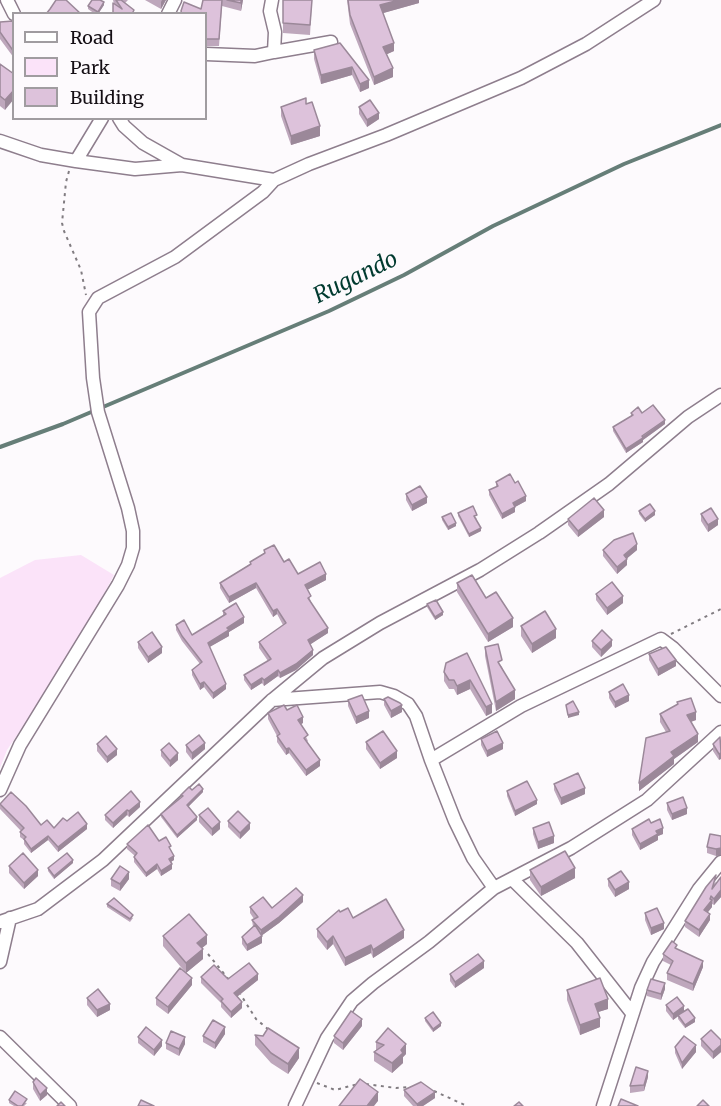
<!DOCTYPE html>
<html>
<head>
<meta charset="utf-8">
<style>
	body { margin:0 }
	#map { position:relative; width:721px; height:1106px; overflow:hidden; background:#fdfafd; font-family:Merriweather,serif }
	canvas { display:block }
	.legend { position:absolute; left:12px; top:12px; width:195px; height:108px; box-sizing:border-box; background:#fdfafd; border:2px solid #a09ca0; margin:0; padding:8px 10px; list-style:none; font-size:18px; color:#150f15 }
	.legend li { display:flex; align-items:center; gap:12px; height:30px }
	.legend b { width:30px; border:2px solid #a09ca0 }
</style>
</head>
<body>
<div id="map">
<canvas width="721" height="1106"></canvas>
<ul class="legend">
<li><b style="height:8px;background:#fff"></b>Road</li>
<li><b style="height:16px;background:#fbe3f9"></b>Park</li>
<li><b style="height:16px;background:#ddc2db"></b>Building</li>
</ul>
</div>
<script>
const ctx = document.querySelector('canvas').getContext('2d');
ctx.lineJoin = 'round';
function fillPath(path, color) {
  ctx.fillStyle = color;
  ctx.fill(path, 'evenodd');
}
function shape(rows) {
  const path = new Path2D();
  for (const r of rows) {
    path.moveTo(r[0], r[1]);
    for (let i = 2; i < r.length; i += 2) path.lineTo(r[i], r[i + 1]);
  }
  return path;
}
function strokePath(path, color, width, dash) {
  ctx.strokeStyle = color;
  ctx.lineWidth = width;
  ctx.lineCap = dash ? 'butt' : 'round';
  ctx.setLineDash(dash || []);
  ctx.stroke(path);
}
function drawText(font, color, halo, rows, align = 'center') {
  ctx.font = font + ' Merriweather,serif';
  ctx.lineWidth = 4.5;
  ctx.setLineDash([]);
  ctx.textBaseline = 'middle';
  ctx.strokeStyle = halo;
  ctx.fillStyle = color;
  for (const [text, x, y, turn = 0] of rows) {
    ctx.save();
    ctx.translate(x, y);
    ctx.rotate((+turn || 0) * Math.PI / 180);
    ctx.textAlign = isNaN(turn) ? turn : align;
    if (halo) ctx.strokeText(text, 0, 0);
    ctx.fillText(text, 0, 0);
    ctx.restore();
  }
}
fillPath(shape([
	[81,555,114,575,74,651,7,750,0,768,0,578,35,560]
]), '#fbe3f9');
strokePath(shape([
	[0,447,63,424,329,311,404,275,493,226,624,164,721,125]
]), '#667e78', 4);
const minor = shape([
	[7,0,14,14],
	[168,14,175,0],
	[274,52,331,42],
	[206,54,255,56,274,52,275,32,270,11,272,0],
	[119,118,124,126,143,143,182,165,274,180],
	[0,141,41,155,76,161,135,169,182,165],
	[76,161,102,118],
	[272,700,380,692,394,696,408,704,416,716,431,760,455,821,473,858,494,888],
	[431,760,521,706,661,639,673,648,721,696],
	[0,790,20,745,118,585,128,565,133,548,133,531,128,508,98,412,93,378,89,312,98,298,175,257,263,192,274,180,309,164,386,135,521,78,586,44,654,0],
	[513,880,577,943,632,1013],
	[0,922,38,909,103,860,271,701,323,658,380,623,480,570,539,533,609,484,688,417,721,395],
	[0,962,10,918],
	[0,1037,70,1106],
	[295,1106,327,1038,352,1001,373,983,429,942,494,888,571,848,647,800,721,732],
	[603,1106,641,988,653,962,699,889,721,862]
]);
strokePath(minor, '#8e7e8d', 15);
strokePath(shape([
	[69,171,66,182,62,223,64,231,81,270,86,295],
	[671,634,721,609],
	[208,954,230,981],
	[239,992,256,1019,269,1030],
	[317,1083,335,1090,358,1084],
	[366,1084,396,1088,412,1087],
	[434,1091,467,1106]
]), '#817c81', 2, [3, 4.5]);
strokePath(minor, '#fff', 12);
fillPath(shape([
	[113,0,128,0,125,3,134,14,113,14,114,4],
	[145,0,166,0,161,9],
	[203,0,243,0,241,11,222,6,219,46,206,46,206,14,181,14,181,11,201,9],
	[283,0,312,0,310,35,283,33],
	[347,0,419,0,419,3,383,13,394,51,387,54,393,77,374,85,350,24],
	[104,5,98,14,95,14,88,9,88,6],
	[0,22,14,22,14,58,0,39],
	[340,43,369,88,360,92,352,75,321,84,314,59,314,50],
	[0,64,14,74,5,110,0,106],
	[306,104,320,136,291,145,281,116,281,107],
	[359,107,379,119,367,127,359,114],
	[631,413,642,413,665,424,643,440,643,442,626,453,613,431,613,427,631,416],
	[496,482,526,501,515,507,515,512,502,519,489,495,489,490,496,487],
	[406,494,427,503,412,511,406,500],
	[639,511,655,515,645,522,639,514],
	[458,513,477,518,476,519,481,531,469,537,458,516],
	[701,514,718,525,708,532,701,521],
	[442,517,456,526,448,530,442,520],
	[604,517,578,537,568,525,568,519],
	[264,550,284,562,298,574,326,580,307,590,311,602,328,633,310,644,313,655,296,670,280,678,278,676,264,686,262,683,251,690,244,680,244,675,268,661,259,648,259,642,283,625,277,614,273,617,256,588,229,603,220,588,220,583,250,564,250,562,264,554],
	[603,550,637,550,627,558,627,565,617,574,603,556],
	[457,583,486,598,513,627,488,642,457,592],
	[596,594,623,603,607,615,596,600],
	[427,604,443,615,435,620,427,607],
	[223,611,244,623,229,632,229,636,209,647,226,689,213,699,204,687,200,690,192,675,192,670,200,664,182,641,176,630,176,625,192,635,223,616],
	[521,626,556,638,532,653,521,636],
	[592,641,612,646,601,657,592,647],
	[138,642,162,653,148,663,138,648],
	[485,647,502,667,515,699,496,711,485,656],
	[467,653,492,713,486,716,470,689,457,695,454,689,449,689,444,681,444,672],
	[649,654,676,666,658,676,649,660],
	[609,692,629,701,615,708,609,698],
	[384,699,402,712,391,718,384,705],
	[348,700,369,718,356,724,348,706],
	[677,702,696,720,691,722,698,742,674,759,674,764,639,791,666,732,660,722,660,714,677,705],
	[287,710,303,723,300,724,308,741,307,742,320,766,306,776,289,753,286,755,277,742,277,736,268,719,268,713],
	[720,737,719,760,713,751,713,744],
	[481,739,503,749,487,757,481,745],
	[366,742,397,758,380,769,366,749],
	[97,744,117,755,107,763,97,751],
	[186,745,205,749,192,760,186,752],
	[161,750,178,760,170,767,161,756],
	[554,784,585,794,561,805,554,790],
	[507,791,537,804,515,816,507,796],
	[203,792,188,807,197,820,177,838,161,817,161,814,181,798,181,795],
	[0,803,41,825,54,828,67,821,87,829,58,852,48,840,31,853,24,844,24,840,20,837,20,832,21,831,0,809],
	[667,803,687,814,672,820,667,810],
	[140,807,129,817,127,815,113,828,105,820,105,815],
	[199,815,220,829,212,836,199,822],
	[228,821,250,829,240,839,228,827],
	[651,823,663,834,658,836,658,840,640,850,632,835,632,829],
	[533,828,554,843,538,849,533,834],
	[721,836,716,856,707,853,707,847],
	[159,841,171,850,174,860,171,862,172,869,161,876,157,869,146,877,134,862,134,857,135,856,127,849,127,844],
	[73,863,54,879,48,871,48,868],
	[9,866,38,876,24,889,9,873],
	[530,870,575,878,541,896,530,880],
	[721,877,721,897,714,905,712,904,712,907,708,912,710,920,699,937,685,927,685,921,716,881,715,885],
	[111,879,129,879,120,891,111,886],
	[608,879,629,889,615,897,608,886],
	[303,902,279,923,261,936,262,943,247,951,242,944,242,937,253,927,252,920,254,919,250,913,250,907,272,908],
	[107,904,133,918,130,922,107,907],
	[340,912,353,918,404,938,373,958,371,953,345,966,333,944,327,950,317,937,317,929],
	[645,913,664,929,651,935,645,920],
	[163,936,207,944,202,948,203,959,186,973,163,946],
	[677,950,703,967,693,991,667,980,667,973,671,965,663,961,663,954],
	[484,968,455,988,450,981,450,974],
	[201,977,228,979,258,980,237,997,242,1008,231,1018,221,1007,221,1003,201,983],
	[192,985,168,1014,156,1005,156,998],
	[665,989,661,1000,647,996,647,990],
	[567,990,608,1009,598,1012,600,1027,580,1035,567,1000],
	[87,998,110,1010,97,1017,87,1005],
	[666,1005,684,1012,695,1022,685,1028,678,1019,678,1016,673,1020,666,1011],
	[425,1018,441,1026,433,1032,425,1021],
	[362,1026,343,1050,334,1043,334,1036],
	[225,1034,215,1049,203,1042,203,1036],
	[255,1035,299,1058,288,1074,271,1063,255,1045],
	[138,1037,162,1046,154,1056,138,1043],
	[701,1039,721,1040,721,1052,713,1059,701,1046],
	[376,1042,406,1054,403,1057,403,1063,392,1073,374,1061,374,1052,376,1050],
	[166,1043,185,1044,179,1056,166,1049],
	[675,1047,696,1052,682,1069,675,1053],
	[648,1077,644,1091,630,1093,630,1086],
	[33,1082,47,1095,40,1101,33,1089],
	[404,1090,435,1098,423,1106,413,1106,404,1096],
	[9,1100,27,1103,24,1106,14,1106,9,1103]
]), '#bea7bc');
fillPath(shape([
	[162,0,166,0,161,9,161,2],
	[241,0,243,0,241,11],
	[399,0,419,0,419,3,380,14,380,5],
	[104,2,104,5,98,14,98,12],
	[394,43,394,51,383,56,383,47],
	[352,67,352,75,321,84,321,75],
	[393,68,393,77,374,85,374,77],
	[369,80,369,88,360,92,360,84],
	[14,90,14,99,5,110,5,100],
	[379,113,379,119,367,127,367,120],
	[320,126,320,136,291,145,291,136],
	[665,420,665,424,643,440,643,442,626,453,626,449],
	[526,496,526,501,515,507,515,512,502,519,502,514,513,503],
	[427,497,427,503,412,511,412,505],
	[604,510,604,517,578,537,578,531],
	[655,511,655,515,645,522,645,519],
	[718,519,718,525,708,532,708,525],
	[456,523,456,526,448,530,448,527],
	[481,528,481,531,469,537,469,534],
	[637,544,637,550,624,561,624,555],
	[627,559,627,565,617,574,617,567],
	[326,574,326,580,305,591,305,585],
	[256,583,256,588,229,603,229,597],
	[623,596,623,603,607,615,607,608],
	[277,609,277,614,273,617,273,611],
	[443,612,443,615,435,620,435,617],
	[244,617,244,623,229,632,229,636,208,648,208,643,227,628],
	[513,618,513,627,488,642,488,634],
	[328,628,328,633,308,646,308,640],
	[556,629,556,638,532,653,532,644],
	[612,640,612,646,601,657,601,650],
	[162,647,162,653,148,663,148,657],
	[313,650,313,655,296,670,280,678,280,673],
	[676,660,676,666,658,676,658,669],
	[278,670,278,676,264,686,264,680],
	[262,678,262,683,251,690,251,685],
	[470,680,470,689,457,695,457,686],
	[204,682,204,687,200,690,200,684],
	[226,684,226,689,213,699,213,693],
	[515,690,515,699,496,711,496,702],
	[629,695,629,701,615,708,615,702],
	[492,704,492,713,486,716,486,707],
	[402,705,402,712,391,718,391,711],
	[369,711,369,718,356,724,356,717],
	[579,712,579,715,568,718,568,715],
	[696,712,696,720,687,723,687,715],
	[303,717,303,723,298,726,298,720],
	[698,734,698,742,674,759,674,764,639,791,639,783,671,752],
	[205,743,205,749,192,760,192,753],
	[503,743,503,749,487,757,487,751],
	[289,748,289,753,286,755,286,749],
	[117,749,117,755,107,763,107,757],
	[397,751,397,758,380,769,380,763],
	[178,753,178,760,170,767,170,761],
	[721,753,721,759,719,760,719,754],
	[320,760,320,766,306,776,306,770],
	[585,788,585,794,561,805,561,798],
	[203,789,203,792,187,808,187,805],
	[537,800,537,804,515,816,515,811],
	[140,802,140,807,129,817,129,811],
	[687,808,687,814,672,820,672,814],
	[127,810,127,815,113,828,113,823],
	[197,817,197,820,177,838,177,835],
	[220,822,220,829,212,836,212,829],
	[250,823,250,829,240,839,240,833],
	[87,824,87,829,58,852,58,847],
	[663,828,663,834,658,836,658,840,640,850,640,844,656,831],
	[48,836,48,840,31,853,31,849],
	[554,836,554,843,538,849,538,842],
	[721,848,721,855,716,856,716,849],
	[174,856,174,860,169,863,169,859],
	[73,860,73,863,54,879,54,876],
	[157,864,157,869,146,877,146,873],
	[172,864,172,869,161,876,161,871],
	[575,868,575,878,541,896,541,887],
	[38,870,38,876,24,889,24,883],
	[129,872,129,879,120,891,120,884],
	[629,882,629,889,615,897,615,890],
	[721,890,721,897,714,905,714,899],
	[303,895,303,902,279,923,261,936,261,930],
	[711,896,711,902,712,900,712,907,704,917,704,910],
	[710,914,710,920,699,937,699,930],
	[664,923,664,929,651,935,651,928],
	[404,930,404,938,373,958,373,950],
	[207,935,207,944,197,952,197,943],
	[262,936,262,943,247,951,247,945],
	[333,936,333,944,327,950,327,942],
	[371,945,371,953,345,966,345,958],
	[203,949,203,959,186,973,186,963],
	[484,961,484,968,455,988,455,982],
	[703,961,703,967,693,991,693,984],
	[258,974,258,980,234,999,234,993],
	[192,978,192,985,168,1014,168,1007],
	[665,983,665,989,661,1000,661,994],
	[608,999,608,1009,595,1013,595,1004],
	[242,1002,242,1008,231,1018,231,1012],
	[110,1004,110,1010,97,1017,97,1010],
	[684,1006,684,1012,673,1020,673,1014],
	[600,1018,600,1027,580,1035,580,1025],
	[695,1018,695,1022,685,1028,685,1025],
	[362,1019,362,1026,343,1050,343,1043],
	[441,1023,441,1026,433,1032,433,1029],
	[225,1027,225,1034,215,1049,215,1043],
	[185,1037,185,1044,179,1056,179,1049],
	[162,1040,162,1046,154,1056,154,1050],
	[406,1044,406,1054,403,1057,403,1063,392,1073,392,1063,401,1050],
	[696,1045,696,1052,682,1069,682,1063],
	[721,1045,721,1052,713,1059,713,1052],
	[299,1048,299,1058,288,1074,288,1064],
	[648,1071,648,1077,644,1091,644,1085],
	[47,1088,47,1095,40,1101,40,1095],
	[378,1092,378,1101,374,1106,367,1106],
	[435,1092,435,1098,423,1106,417,1106,417,1104]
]), '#9b8899');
const building = shape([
	[56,0,66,0,81,14,46,14,50,9,56,0],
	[92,0,100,0,104,2,98,12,88,6,92,0],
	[116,0,121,0,134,10,132,14,113,14,113,3,122,9,116,0],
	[203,0,222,0,219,39,206,39,206,14,182,14,181,11,184,2,201,9,203,0],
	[227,0,241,0,241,3,227,0],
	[283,0,312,0,310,25,283,23,283,0],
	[348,0,399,0,380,5,394,43,383,47,393,68,374,77,350,15,348,0],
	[13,21,14,22,14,52,0,32,0,22,13,21],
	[340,43,369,80,360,84,352,67,321,75,314,50,340,43],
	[0,64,14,74,14,90,5,100,0,96,0,64],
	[306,98,306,104,312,102,320,126,291,136,281,107,306,98],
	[370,100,379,113,367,120,359,107,370,100],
	[653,405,665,420,642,436,643,438,626,449,613,427,633,415,631,413,638,407,642,413,653,405],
	[510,474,515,483,518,481,526,496,513,503,515,507,502,514,489,490,498,486,496,482,510,474],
	[420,486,427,497,412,505,406,494,420,486],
	[594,498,604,510,578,531,568,519,594,498],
	[650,504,655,511,645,519,639,511,650,504],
	[473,506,477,515,474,516,481,528,469,534,458,513,473,506],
	[711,508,718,519,708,525,701,514,711,508],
	[451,513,456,523,448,527,442,517,451,513],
	[633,533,637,544,624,555,627,559,617,567,603,550,614,540,633,533],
	[274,545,284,562,289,559,298,574,320,562,326,574,305,585,311,596,308,598,328,628,308,640,313,650,296,664,280,673,278,670,264,680,262,678,251,685,244,675,271,659,259,642,286,623,277,609,273,611,256,583,229,597,220,583,251,564,250,562,265,553,264,550,274,545],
	[472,575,486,598,496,592,513,618,488,634,457,583,472,575],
	[612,582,623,596,607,608,596,594,612,582],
	[436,600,443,612,435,617,427,604,436,600],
	[236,603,244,617,227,628,229,630,208,643,226,684,213,693,204,682,200,684,192,670,202,662,182,636,176,625,184,620,192,635,226,614,223,611,236,603],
	[545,611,556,629,532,644,521,626,545,611],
	[602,630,612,640,601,650,592,641,602,630],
	[152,632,162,647,148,657,138,642,152,632],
	[498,644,502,660,498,662,515,690,496,702,485,647,498,644],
	[666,647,676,660,658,669,649,654,666,647],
	[467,653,492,704,486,707,470,680,457,686,454,680,449,680,444,672,446,663,467,653],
	[623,684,629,695,615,702,609,692,623,684],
	[362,695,369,711,356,717,348,700,362,695],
	[388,697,400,703,402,705,391,711,384,699,388,697],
	[691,698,696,712,687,715,698,734,671,752,674,756,639,783,646,738,670,731,660,714,678,704,677,702,691,698],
	[573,701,579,712,568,715,566,705,573,701],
	[284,705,287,710,297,705,303,717,298,720,308,735,304,738,320,760,306,770,289,748,286,749,277,736,280,734,268,713,284,705],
	[383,731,397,751,380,763,366,742,383,731],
	[497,731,503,743,487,751,481,739,497,731],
	[199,735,205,743,192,753,186,745,199,735],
	[106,736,117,749,107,757,97,744,106,736],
	[720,737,721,753,719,754,713,744,720,737],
	[169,743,178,753,170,761,161,750,169,743],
	[578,773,585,788,561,798,554,784,578,773],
	[527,781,537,800,515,811,507,791,527,781],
	[199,784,203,789,187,805,197,817,177,835,161,814,183,796,181,795,189,787,192,790,199,784],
	[131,791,140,802,129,811,127,810,113,823,105,815,131,791],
	[11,792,26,806,41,825,47,820,54,828,63,818,67,821,78,812,87,824,58,847,48,836,31,849,24,839,26,837,20,832,24,828,0,804,11,792],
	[683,797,687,808,672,814,667,803,683,797],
	[208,808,220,822,212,829,199,815,208,808],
	[238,811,250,823,240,833,228,821,238,811],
	[649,819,651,823,660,819,663,828,656,831,658,834,640,844,632,829,649,819],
	[549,822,554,836,538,842,533,828,549,822],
	[148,825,159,841,166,837,171,846,169,847,174,856,169,859,172,864,161,871,157,864,146,873,134,857,137,853,127,844,148,825],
	[710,834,721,836,721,848,716,849,707,847,710,834],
	[565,851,575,868,541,887,530,870,565,851],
	[23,853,38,870,24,883,9,866,23,853],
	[67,853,73,860,54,876,48,868,67,853],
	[120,866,129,872,120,884,111,879,120,866],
	[621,871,629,882,615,890,608,879,621,871],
	[716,875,712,889,721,877,721,890,714,899,711,896,710,899,712,900,704,910,710,914,699,930,685,921,706,887,716,875],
	[296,888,303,895,279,917,261,930,252,920,258,917,250,907,263,897,272,908,296,888],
	[114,898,133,915,130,919,107,904,114,898],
	[386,899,404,930,373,950,371,945,345,958,333,936,327,942,317,929,339,910,340,912,348,908,353,918,386,899],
	[657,908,664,923,651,928,645,913,657,908],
	[189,914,207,935,197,943,203,949,186,963,163,936,189,914],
	[255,925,262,936,247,945,242,937,255,925],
	[672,941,677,945,675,948,703,961,693,984,667,973,673,961,663,954,672,941],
	[478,954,484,961,455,982,450,974,478,954],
	[249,963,258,974,234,993,242,1002,231,1012,221,1001,223,999,201,977,214,965,228,979,249,963],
	[180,968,192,978,168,1007,156,998,180,968],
	[600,978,608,999,595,1004,600,1018,580,1025,567,990,600,978],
	[651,979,665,983,661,994,647,990,651,979],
	[98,989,110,1004,97,1010,87,998,98,989],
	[677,997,684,1006,673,1014,666,1005,677,997],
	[688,1009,695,1018,685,1025,678,1015,688,1009],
	[351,1011,362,1019,343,1043,334,1036,351,1011],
	[433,1012,441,1023,433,1029,425,1018,433,1012],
	[213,1020,225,1027,215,1043,203,1036,213,1020],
	[146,1027,162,1040,154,1050,138,1037,146,1027],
	[268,1028,299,1048,288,1064,271,1053,255,1035,263,1036,268,1028],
	[388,1028,406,1044,401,1050,403,1053,392,1063,374,1052,384,1045,376,1042,388,1028],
	[711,1030,721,1040,721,1045,713,1052,701,1039,711,1030],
	[171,1031,185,1037,179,1049,166,1043,171,1031],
	[684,1036,696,1045,682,1063,675,1047,684,1036],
	[636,1067,648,1071,644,1085,630,1086,636,1067],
	[36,1078,47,1088,40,1095,33,1082,36,1078],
	[360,1079,378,1092,367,1106,339,1106,360,1079],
	[421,1082,435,1092,417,1104,404,1090,421,1082],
	[15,1091,27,1099,22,1106,18,1106,9,1100,15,1091],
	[621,1099,638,1106,618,1106,621,1099],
	[141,1100,154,1106,138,1106,141,1100],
	[703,1100,709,1106,697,1106,703,1100],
	[61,1102,65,1106,57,1106,61,1102],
	[519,1102,523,1106,514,1106,519,1102]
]);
fillPath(building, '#ddc2db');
strokePath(building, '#9b8899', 1.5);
drawText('italic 22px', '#003a2f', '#fdfafd', [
	["Rugando",356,278,-26]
]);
</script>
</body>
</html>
